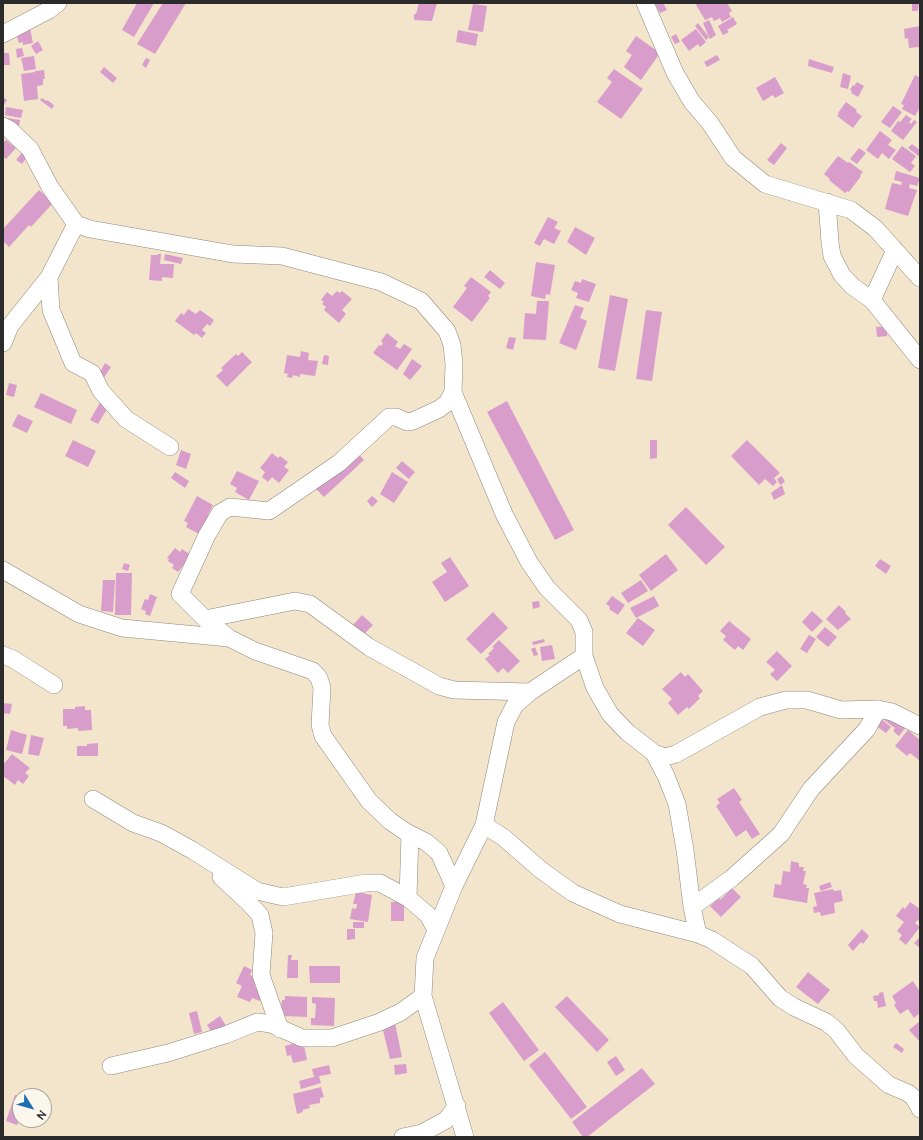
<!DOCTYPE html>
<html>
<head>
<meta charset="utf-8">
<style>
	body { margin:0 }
	#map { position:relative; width:923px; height:1140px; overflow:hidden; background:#f2e5cb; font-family:"Architects Daughter",sans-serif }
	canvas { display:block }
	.frame { position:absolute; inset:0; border:4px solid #2b2b2b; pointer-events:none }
	.north { position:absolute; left:12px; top:1088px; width:40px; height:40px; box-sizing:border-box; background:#fbf7ec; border:1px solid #a8a59f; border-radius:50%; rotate:127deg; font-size:11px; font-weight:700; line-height:16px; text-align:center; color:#2b2b2b }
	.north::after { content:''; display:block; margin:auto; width:14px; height:18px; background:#1f6fb2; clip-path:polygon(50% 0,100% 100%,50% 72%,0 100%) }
</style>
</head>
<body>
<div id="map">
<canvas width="923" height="1140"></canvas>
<div class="frame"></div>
<div class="north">N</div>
</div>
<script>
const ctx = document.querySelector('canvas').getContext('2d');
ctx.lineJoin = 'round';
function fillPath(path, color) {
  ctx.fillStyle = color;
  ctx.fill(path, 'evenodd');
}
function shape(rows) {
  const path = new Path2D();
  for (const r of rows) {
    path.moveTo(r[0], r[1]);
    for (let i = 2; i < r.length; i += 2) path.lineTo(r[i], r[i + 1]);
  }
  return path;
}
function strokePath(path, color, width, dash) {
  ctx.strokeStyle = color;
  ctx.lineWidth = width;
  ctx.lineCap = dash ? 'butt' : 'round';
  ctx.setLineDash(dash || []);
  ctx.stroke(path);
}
fillPath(shape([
	[137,3,154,3,134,37,122,30],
	[163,3,186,3,155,54,137,44],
	[419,3,437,3,432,21,414,20,414,14,416,14],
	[657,3,663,3,667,10,660,13,655,4],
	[695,3,727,3,732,11,729,13,731,17,722,22,720,18,714,21,712,17,705,20],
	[912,3,919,3,918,11,912,11],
	[473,4,487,6,483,32,468,30],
	[733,17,737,24,727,30,729,32,723,35,718,26],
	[709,20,716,35,710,39,703,23],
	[698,23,709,37,706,40,695,26],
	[920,26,920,47,909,48,908,38,905,39,904,29],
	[30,28,33,43,23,45,23,42,19,43,16,34],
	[696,29,706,42,700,47,698,44,689,51,681,40],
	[458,30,478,34,476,46,456,42],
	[676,34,680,42,675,44,671,37],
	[636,36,660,53,641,80,624,67,632,55,626,51],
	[38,41,43,50,36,54,31,46],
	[22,48,24,56,17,58,16,49],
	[3,53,9,53,10,65,3,65],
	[717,55,720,60,707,67,704,62],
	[34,56,36,69,24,71,21,58],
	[146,58,150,60,146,68,142,65],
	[809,59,834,67,832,73,808,66],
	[104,67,117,78,113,83,100,72],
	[614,69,643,89,621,119,597,102,612,82,607,78],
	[44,70,45,79,43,79,43,85,37,86,38,99,24,101,21,74,35,72,35,71],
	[843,73,851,76,848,89,840,87],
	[915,75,920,78,920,107,915,116,902,109,904,105,901,104],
	[775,77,784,93,775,98,773,95,763,101,756,88],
	[857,82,864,86,858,97,851,93,852,91,850,90,853,85,854,86],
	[3,97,7,100,3,106],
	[42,98,46,101,47,100,54,105,52,109,40,100],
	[846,102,857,110,856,112,862,116,853,128,837,116,839,114,838,113],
	[893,106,902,112,890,128,881,122],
	[6,107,23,110,21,118,5,115],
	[906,115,912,119,909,122,911,124,914,120,917,122,903,140,891,131,898,121,900,122],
	[7,118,20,120,19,126,6,123],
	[880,131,892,140,888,145,896,150,889,159,882,153,878,159,866,150],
	[6,140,16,148,6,159,3,157,3,143],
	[781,143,787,148,774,165,767,160],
	[912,144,920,150,920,157,908,148],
	[902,146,916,156,911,163,915,166,910,172,892,159],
	[859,148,866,153,857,164,850,159],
	[24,150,29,154,22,164,16,160],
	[838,156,848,163,849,162,863,172,860,175,861,176,849,192,848,191,845,193,829,180,830,179,824,174],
	[896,171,920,178,917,186,910,184,909,188,917,190,908,216,885,209,892,183,901,185,902,182,894,180],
	[39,190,53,203,31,227,29,225,9,247,3,241,3,229],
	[548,217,558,222,554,228,561,231,554,244,544,239,540,246,534,243],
	[575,227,595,238,586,255,567,242],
	[158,254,161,254,160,264,174,264,173,278,162,277,162,281,149,280,151,255,158,255],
	[165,254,183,258,181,264,164,260],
	[536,262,555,265,550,295,546,294,545,299,531,296],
	[490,270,505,283,500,289,484,277],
	[471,277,491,292,488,296,490,298,472,322,453,307,467,288,464,286],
	[582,279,596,284,589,302,576,298,578,293,571,290,575,281,581,283],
	[337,291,340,293,342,291,352,299,342,310,346,314,339,323,324,310,326,307,322,304,324,302,321,300,327,292,332,296],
	[610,295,628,299,615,371,598,368],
	[537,301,549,301,546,340,523,339,525,313,536,314],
	[575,305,584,308,580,318,587,321,576,350,559,343],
	[188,309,196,314,200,310,214,320,210,326,207,324,202,330,206,333,202,338,196,333,194,335,175,321,181,313,184,315],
	[646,310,662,312,652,381,636,379],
	[887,326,887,336,877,337,876,327],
	[387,333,398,342,395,346,400,349,404,344,412,349,397,370,373,353,379,345,381,346,383,343,381,341],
	[509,337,516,338,513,350,506,348],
	[301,351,309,353,308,360,318,361,315,376,300,374,300,377,293,375,292,378,287,377,288,374,284,373,287,355,300,357],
	[242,352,252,362,227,387,216,376,223,370,221,368,236,354,238,356],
	[324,355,329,356,328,365,322,364],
	[412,359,422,366,410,380,403,374],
	[105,363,111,367,103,379,98,376],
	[9,383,17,385,14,397,6,395],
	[41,393,77,410,71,424,34,407],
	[102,399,110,404,98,424,90,420],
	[507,401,574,530,555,540,487,412],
	[18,414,33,421,27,433,12,426],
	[73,440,96,451,88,467,65,456],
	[650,440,657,440,657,458,650,459],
	[747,440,780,473,774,478,777,482,773,486,765,479,759,485,731,456],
	[181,450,191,454,186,469,176,465],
	[357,452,364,460,324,497,316,489],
	[272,453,278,458,280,456,288,462,284,467,289,470,279,483,272,477,268,482,262,477,265,472,260,468],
	[402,461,415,472,409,479,396,468],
	[237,471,259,481,249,500,235,492,237,488,230,484],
	[175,472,189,481,185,488,171,478],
	[392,472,408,482,394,503,380,494],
	[782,476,785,482,780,485,777,479],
	[782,485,785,494,774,500,771,493],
	[197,496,213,505,208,515,209,515,201,535,186,527,188,523,184,521],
	[372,496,378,501,372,507,367,501],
	[686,507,725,547,706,565,668,525],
	[175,548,180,552,182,549,191,555,178,572,172,568,174,565,168,561,169,559,167,558],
	[666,554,678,570,651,591,639,575],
	[450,557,469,586,445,602,432,582,447,572,441,563],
	[880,559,891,566,886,574,875,566],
	[124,563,130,565,128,571,122,569],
	[116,573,132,573,131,615,115,615],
	[103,580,115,580,113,612,101,611],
	[641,580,648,591,628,603,621,593],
	[150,594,157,597,150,616,145,614,146,611,141,609,145,599,148,600],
	[612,596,625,605,618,615,609,609,610,607,606,604],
	[654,596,659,606,636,618,630,608],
	[539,601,540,607,533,609,532,602],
	[839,605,846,612,845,613,851,619,838,630,826,619],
	[812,611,823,621,812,632,802,622],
	[493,612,508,628,481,654,466,639],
	[362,615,373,625,362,636,352,626],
	[638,618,655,630,643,646,626,633],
	[729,621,751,639,743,650,738,646,735,650,723,640,726,636,720,631],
	[825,627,837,637,828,647,816,637],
	[809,635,816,639,807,653,800,649],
	[544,639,545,642,533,645,532,642],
	[499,640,520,661,508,673,503,668,498,673,485,659,490,655,488,654,494,648,492,647],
	[552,645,555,659,542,661,540,647],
	[535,647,538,655,534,656,531,649],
	[777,651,792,666,777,681,770,674,775,670,766,662],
	[681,672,685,677,688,674,703,691,698,696,700,698,689,709,687,707,678,715,668,703,672,699,662,689],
	[3,703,12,704,10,714,3,713],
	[85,706,85,710,91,710,92,730,78,731,78,728,67,729,67,726,63,726,63,709,75,709,75,707],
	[889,714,906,727,899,736,893,731,895,728,884,720],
	[881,719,891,727,886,733,875,725],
	[11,730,27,735,22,754,6,750],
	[908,730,920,740,920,761,910,753,907,756,895,746],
	[31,735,44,738,39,756,28,754],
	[98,743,98,756,77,756,77,746,87,746,87,744],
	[12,754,30,768,25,773,29,776,23,784,18,780,15,785,3,776,3,765],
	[734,788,742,800,739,802,760,834,752,839,746,830,736,837,716,806,720,803,717,799],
	[791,861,799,863,799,867,804,867,803,871,806,871,803,884,807,885,806,888,809,888,807,903,773,897,775,884,781,885,783,871,790,872],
	[830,882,832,887,821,891,819,886],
	[732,888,741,897,721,917,710,906,719,898,720,900],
	[833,889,834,891,841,890,843,901,834,903,835,913,821,916,820,912,814,913,813,907,817,906,814,893],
	[356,892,372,895,368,922,350,919,352,908,356,909,357,904,353,904],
	[391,902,404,902,404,921,391,921],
	[910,902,920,909,920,922,918,920,915,923,920,927,906,945,899,939,902,935,897,931,904,922,896,916,903,907,905,909],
	[353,922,364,922,364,928,353,928],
	[347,929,355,929,355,939,347,940],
	[862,929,869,936,863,944,861,942,853,951,848,945],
	[920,937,920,948,914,943],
	[288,955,292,955,291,960,298,960,298,978,287,978],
	[244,966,252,970,250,975,259,978,255,987,264,991,260,1001,252,998,250,1002,237,997,242,986,236,983],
	[309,966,340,966,340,983,310,983],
	[808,972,830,990,818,1004,796,987],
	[913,981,920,992,920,1013,914,1018,908,1009,900,1014,894,1005,896,1003,892,996],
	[883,992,886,1006,878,1008,877,1001,874,1001,873,996,879,995,879,993],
	[285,996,307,997,307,1017,284,1016,284,1011,281,1011,282,1000,285,1000],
	[567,996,609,1040,597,1052,555,1007],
	[312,997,335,998,334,1026,311,1025,311,1018,315,1018,316,1004,312,1003],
	[503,1002,539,1050,524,1061,489,1013],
	[197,1011,202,1032,194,1034,189,1013],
	[220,1016,226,1026,213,1034,207,1025],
	[920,1021,920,1042,909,1030],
	[395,1023,402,1057,390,1059,382,1026],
	[303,1041,307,1060,293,1063,291,1055,287,1056,285,1046],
	[896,1043,904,1049,902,1053,893,1047],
	[545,1052,587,1107,571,1119,529,1065],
	[616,1056,625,1070,616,1076,607,1062],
	[406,1064,407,1073,395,1075,394,1065],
	[329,1065,331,1074,319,1076,321,1083,301,1089,299,1081,314,1077,312,1069],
	[642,1068,655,1084,587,1137,583,1137,572,1122],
	[321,1087,324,1097,320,1098,320,1103,309,1105,310,1108,302,1110,303,1112,297,1114,293,1094],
	[15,1095,20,1096,20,1118,17,1125,6,1121]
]), '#d99dcb');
const minor = shape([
	[645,3,675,73,692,102,710,123,733,158,765,184,851,210,875,228,920,278],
	[3,34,49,10,58,3],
	[3,126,9,129,30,149,50,187,76,224,90,229,233,254,282,256,381,282,421,301,447,331,452,345,454,364,453,392,504,514,529,562,547,588,579,620,584,632,584,656,595,688,610,714,627,732,654,753,665,757,676,754,760,707,786,700,807,700,841,710,878,709,892,712,920,726],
	[827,202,830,242,832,256,842,275,852,286,872,300],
	[895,250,872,300,920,360],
	[49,277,51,310,73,363,92,373,101,391,126,419,170,447],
	[3,343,10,326,49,277,76,224],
	[453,392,447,403,439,409,413,421,407,422,396,417,389,417,339,463,269,511,230,507,220,513,207,535,180,594,205,619,229,638,255,651,313,671,319,678,322,688,320,725,323,736,369,801,390,821,406,832,426,842,439,853,454,886],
	[3,570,79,614,122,628,229,638],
	[205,619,295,601,310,604,369,647,439,686,454,690,530,692],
	[3,655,13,659,54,685],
	[654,753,666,776,677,804,685,850,692,907,698,934],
	[93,799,133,823,161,833,192,850,257,891,283,897,366,883,380,883,408,898,428,915,436,930],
	[484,825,503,837,541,870,573,893,620,914,698,934,712,940,752,966,780,998,794,1007,826,1022,836,1030,856,1056,889,1085,908,1093,914,1098,920,1109],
	[221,877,248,902,260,915,264,933,261,975,280,1029],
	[408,898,410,834],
	[692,907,732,878,781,834,811,789,867,729,878,709],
	[111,1066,168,1053,225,1035,257,1022,271,1024,302,1038,332,1038,380,1022,401,1012,423,996],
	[403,1137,422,1133,446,1120,457,1106],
	[465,1137,423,996,425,958,454,886,484,825,506,722,515,705,530,692,584,656]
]);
strokePath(minor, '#8e887b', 18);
strokePath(minor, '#fff', 17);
</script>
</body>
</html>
